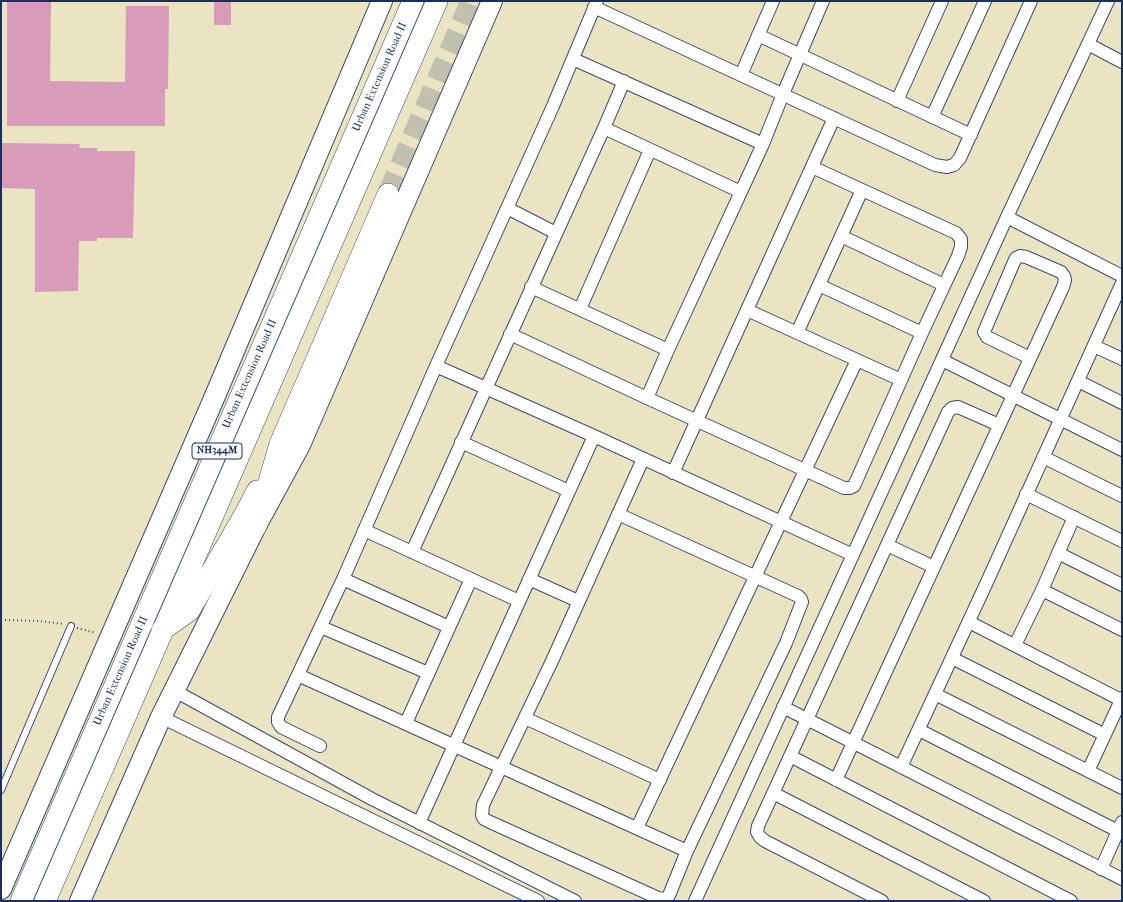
<!DOCTYPE html>
<html>
<head>
<meta charset="utf-8">
<style>
	body { margin:0 }
	#map { position:relative; width:1123px; height:902px; overflow:hidden; background:#ebe4c3; font-family:"IM FELL French Canon",serif }
	canvas { display:block }
	.frame { position:absolute; inset:0; border:2px solid #1b2f5e; pointer-events:none }
</style>
</head>
<body>
<div id="map">
<canvas width="1123" height="902"></canvas>
<div class="frame"></div>
</div>
<script>
const ctx = document.querySelector('canvas').getContext('2d');
ctx.lineJoin = 'round';
function fillPath(path, color) {
  ctx.fillStyle = color;
  ctx.fill(path, 'evenodd');
}
function shape(rows) {
  const path = new Path2D();
  for (const r of rows) {
    path.moveTo(r[0], r[1]);
    for (let i = 2; i < r.length; i += 2) path.lineTo(r[i], r[i + 1]);
  }
  return path;
}
function strokePath(path, color, width, dash) {
  ctx.strokeStyle = color;
  ctx.lineWidth = width;
  ctx.lineCap = dash ? 'butt' : 'round';
  ctx.setLineDash(dash || []);
  ctx.stroke(path);
}
function drawText(font, color, halo, rows, align = 'center') {
  ctx.font = font + ' "IM FELL French Canon",serif';
  ctx.lineWidth = 3;
  ctx.setLineDash([]);
  ctx.textBaseline = 'middle';
  ctx.strokeStyle = halo;
  ctx.fillStyle = color;
  for (const [text, x, y, turn = 0] of rows) {
    ctx.save();
    ctx.translate(x, y);
    ctx.rotate((+turn || 0) * Math.PI / 180);
    ctx.textAlign = isNaN(turn) ? turn : align;
    if (halo) ctx.strokeText(text, 0, 0);
    ctx.fillText(text, 0, 0);
    ctx.restore();
  }
}
fillPath(shape([
	[7,1,51,1,50,81,125,82,126,6,169,6,168,89,165,89,165,126,7,126],
	[214,1,231,1,231,25,214,25],
	[2,143,80,144,79,148,97,148,97,151,135,151,133,238,97,238,97,241,79,241,78,291,35,292,35,189,2,188,1,148]
]), '#d89bba');
strokePath(shape([
	[388,194,471,1]
]), '#c1c0af', 21, [21, 10]);
const service = shape([
	[1,790,71,626]
]);
const minor = shape([
	[594,7,935,165,947,167,954,165,960,158,1031,1],
	[758,35,971,135],
	[1088,44,1122,62],
	[573,59,763,144],
	[741,75,773,1],
	[897,101,942,1],
	[932,117,985,1],
	[604,128,741,192],
	[507,208,556,233],
	[1007,217,1122,276],
	[841,236,944,285],
	[819,285,922,333],
	[531,287,668,350],
	[580,309,650,150],
	[747,310,901,380],
	[797,333,862,190],
	[510,334,647,398,844,488,850,488,854,486,922,333,958,256,961,247,961,239,956,233,812,167],
	[1094,346,1122,359],
	[942,360,1122,450],
	[436,366,594,436,853,555],
	[1078,381,1122,403],
	[647,398,668,350,763,144,783,94,823,1],
	[461,442,569,491],
	[1043,457,1122,496],
	[673,473,834,118],
	[1026,494,1122,541],
	[618,514,798,596,801,599,802,602,786,643,687,851,670,893,668,897,663,899,658,898,490,822,484,819,482,815,483,805,552,661,643,459],
	[364,530,519,601],
	[887,545,934,567],
	[412,552,604,128,624,81],
	[1058,553,1122,585],
	[343,579,449,627],
	[529,579,578,601],
	[1042,590,1122,630],
	[969,622,1121,700],
	[321,627,428,673],
	[1015,645,1042,590,1074,517],
	[952,658,1105,735],
	[298,675,687,851],
	[175,691,372,799,575,901],
	[935,694,1122,788],
	[783,707,1122,879],
	[161,717,538,901],
	[525,718,660,780],
	[406,723,471,579],
	[919,730,1118,831],
	[320,746,281,727,278,722,278,717,343,579,436,366,553,106,597,1],
	[790,756,1071,901],
	[901,767,987,582,1122,283],
	[1088,771,1122,698],
	[836,780,1063,287,1065,280,1064,276,1061,272,1026,257,1020,256,1016,258,1014,262,984,332,987,337,1030,358],
	[773,793,984,901],
	[419,823,594,436],
	[637,828,857,360],
	[1101,869,1122,822],
	[695,901,1007,217,1108,1],
	[882,901,765,841,760,837,757,832,758,826,948,412,952,408,958,407,999,425]
]);
const primary = shape([
	[1,889,215,396,382,1],
	[80,901,161,717,256,526,300,445,492,1]
]);
const trunk = shape([
	[256,526,280,444,388,194],
	[162,630,189,611,245,514,257,491],
	[21,901,413,1],
	[45,901,437,1]
]);
strokePath(service, '#3a4a6d', 8);
strokePath(minor, '#3a4a6d', 14);
strokePath(primary, '#3a4a6d', 22);
strokePath(trunk, '#3a4a6d', 22);
strokePath(shape([
	[1,620,40,621,63,624],
	[77,628,96,633]
]), '#3a4a6d', 2, [1, 3]);
strokePath(service, '#fff', 6);
strokePath(minor, '#fff', 12);
strokePath(primary, '#fff', 20);
strokePath(trunk, '#fff', 21);
for (const [x, y, w] of [
	[217,451,50]
]) {
  const box = new Path2D();
  box.roundRect(x - w / 2, y - 8, w, 16, 3);
  ctx.fillStyle = '#fdfcf7';
  ctx.fill(box);
  strokePath(box, '#1b2f5e', 1);
}
drawText('bold 10px', '#1b2f5e', null, [
	["NH344M",217,451]
]);
drawText('11px', '#1b2f5e', '#fdfcf7', [
	["Urban Extension Road-II",380,77,-66],
	["Urban Extension Road-II",250,374,-66],
	["Urban Extension Road-II",121,671,-66]
]);
</script>
</body>
</html>
